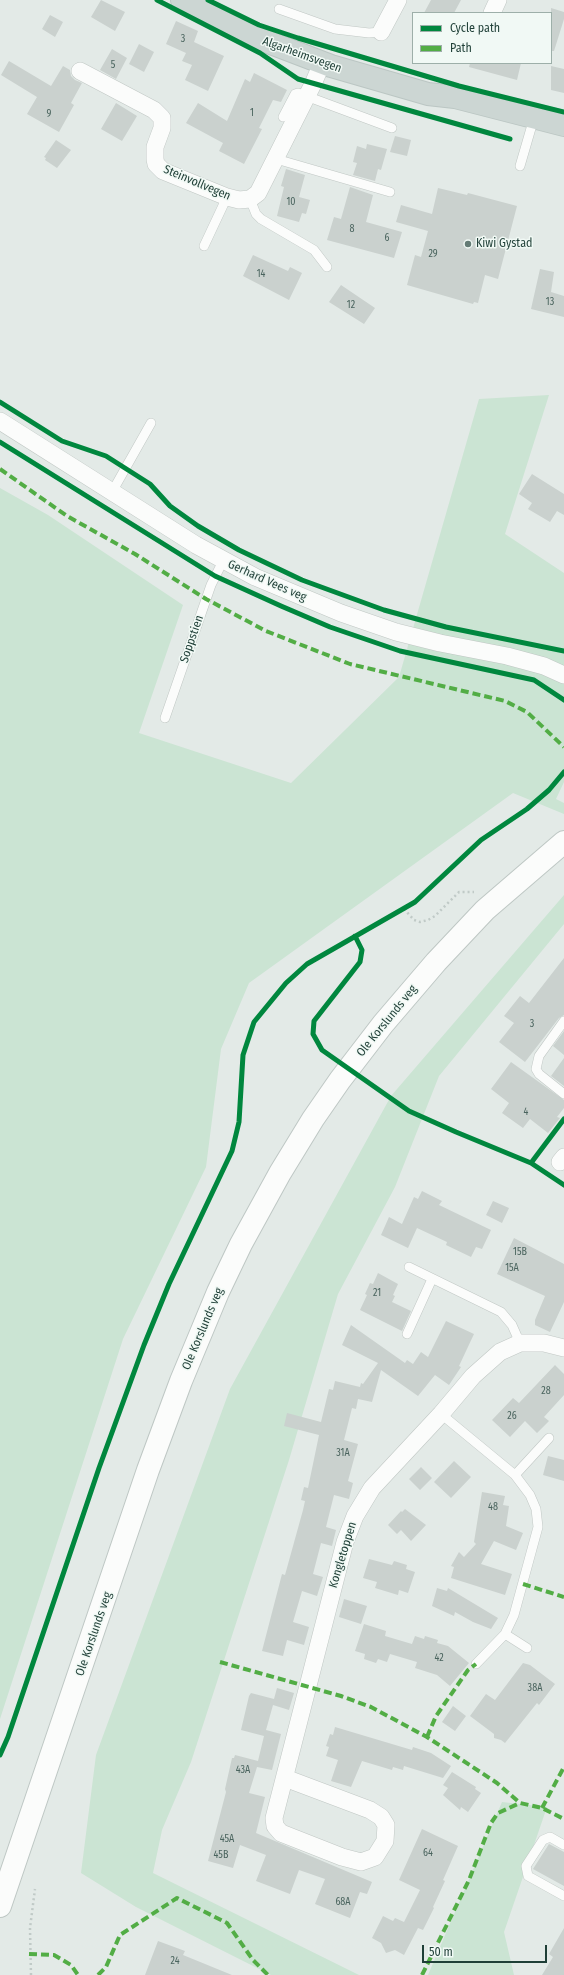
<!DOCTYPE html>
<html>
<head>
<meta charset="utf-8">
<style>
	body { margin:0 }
	#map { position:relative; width:564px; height:1975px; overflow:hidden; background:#e3eae7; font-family:"Fira Sans Condensed",sans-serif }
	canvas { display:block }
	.legend { position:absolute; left:412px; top:12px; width:140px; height:52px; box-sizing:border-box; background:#f1f9f5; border:1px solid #9dafa9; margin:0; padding:5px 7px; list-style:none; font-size:12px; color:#1f3f37 }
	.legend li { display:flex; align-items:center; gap:8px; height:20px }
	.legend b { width:20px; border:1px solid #9dafa9 }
	.scale { position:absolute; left:422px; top:1945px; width:125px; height:18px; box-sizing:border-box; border:2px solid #1f3f37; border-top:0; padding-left:5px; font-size:12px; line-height:14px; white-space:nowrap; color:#1f3f37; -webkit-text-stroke:3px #f1f9f5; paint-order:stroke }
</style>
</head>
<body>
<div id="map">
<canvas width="564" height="1975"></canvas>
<ul class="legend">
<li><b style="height:5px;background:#00873e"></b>Cycle path</li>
<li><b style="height:5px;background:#52ad45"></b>Path</li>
</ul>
<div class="scale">50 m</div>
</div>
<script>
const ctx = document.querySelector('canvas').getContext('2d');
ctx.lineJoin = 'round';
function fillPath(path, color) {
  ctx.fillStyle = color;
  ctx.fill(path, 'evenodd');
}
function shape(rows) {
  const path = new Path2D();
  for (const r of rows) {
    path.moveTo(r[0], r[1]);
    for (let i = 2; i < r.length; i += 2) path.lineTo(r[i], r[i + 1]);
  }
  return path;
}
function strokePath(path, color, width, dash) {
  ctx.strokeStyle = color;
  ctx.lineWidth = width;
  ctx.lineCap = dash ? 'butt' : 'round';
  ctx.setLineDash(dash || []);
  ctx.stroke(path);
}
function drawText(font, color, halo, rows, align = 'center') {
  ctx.font = font + ' "Fira Sans Condensed",sans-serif';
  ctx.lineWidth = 3;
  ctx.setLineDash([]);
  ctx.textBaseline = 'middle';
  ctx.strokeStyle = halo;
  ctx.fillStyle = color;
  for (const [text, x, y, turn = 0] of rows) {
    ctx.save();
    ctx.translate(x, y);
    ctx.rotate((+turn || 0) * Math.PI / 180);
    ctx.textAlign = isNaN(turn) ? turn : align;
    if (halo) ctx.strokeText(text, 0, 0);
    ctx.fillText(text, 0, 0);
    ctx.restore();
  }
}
fillPath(shape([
	[549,395,505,534,564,573,564,782,556,799,564,803,564,814,513,793,249,983,221,1049,206,1167,123,1339,0,1719,0,488,48,515,183,605,139,733,291,783,399,677,479,399],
	[564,895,564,924,439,1076,395,1187,338,1294,289,1460,191,1762,162,1830,153,1873,359,1975,271,1975,136,1907,81,1873,96,1755,230,1389,391,1096],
	[502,1802,547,1807,504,1932,514,1975,428,1975]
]), '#cbe4d3');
fillPath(shape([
	[101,0,125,12,115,31,91,17],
	[431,0,461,0,454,13,424,13],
	[551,8,564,12,564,19,554,51,551,51],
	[50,15,63,22,55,37,42,29],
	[176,21,198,31,194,42,224,56,208,91,185,80,192,65,182,61,186,53,166,44],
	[139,44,154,52,144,72,129,64],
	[112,49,127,58,116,79,100,70],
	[9,61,51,86,63,66,70,70,71,76,75,80,82,83,71,103,74,105,59,132,27,114,37,97,1,75],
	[470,63,521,63,517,80,469,67],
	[551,66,564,69,564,93,551,90],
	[254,73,287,90,281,102,273,100,259,128,262,129,244,164,219,151,223,143,186,123,198,103,227,121,245,79,250,82],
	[116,103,137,116,122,141,101,129],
	[395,136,411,140,407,156,390,152],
	[56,140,71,150,57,168,45,160,46,158,44,157],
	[367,144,387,149,381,170,378,169,375,181,353,175,357,163,353,162,357,146,366,149],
	[286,169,305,175,299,197,310,200,306,214,302,213,299,222,277,216,284,187,281,186],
	[350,187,373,195,366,222,402,232,394,258,327,240,334,217,341,219],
	[438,188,467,195,468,193,517,206,498,279,485,275,478,303,474,302,473,304,407,285,415,255,421,257,428,231,396,222,401,205,432,214],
	[253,255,288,271,290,267,302,273,289,300,243,276],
	[540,269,554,272,551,292,564,296,564,317,531,309],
	[341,285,375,308,364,324,329,302],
	[532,474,564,494,564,515,557,511,550,522,528,509,532,503,519,494],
	[564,958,564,1015,559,1018,525,1062,499,1042,514,1023,504,1016,520,996,529,1003],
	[564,1031,564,1055,553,1046],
	[564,1058,564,1086,551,1076],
	[511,1062,564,1100,564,1108,557,1117,560,1118,548,1133,530,1119,523,1128,502,1113,509,1103,491,1089],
	[422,1191,442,1201,439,1205,491,1230,482,1249,476,1247,471,1257,446,1245,447,1242,417,1228,408,1248,381,1235,389,1217,402,1224,414,1197,418,1199],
	[493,1201,509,1208,502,1223,486,1215],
	[514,1238,564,1264,564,1302,550,1332,535,1325,535,1320,545,1296,497,1274],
	[378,1273,398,1284,393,1295,395,1296,392,1302,411,1311,402,1331,360,1310,367,1295,365,1294,370,1283,373,1284],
	[446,1321,474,1334,459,1366,461,1367,449,1385,435,1375,418,1396,381,1370,372,1402,358,1399,356,1409,352,1408,344,1440,358,1444,348,1481,353,1483,349,1499,334,1495,326,1527,336,1530,332,1546,321,1543,313,1574,323,1577,317,1596,302,1591,293,1622,309,1627,304,1645,287,1640,283,1656,262,1651,282,1574,285,1575,303,1510,305,1501,301,1500,304,1487,308,1488,319,1435,284,1426,287,1413,321,1422,329,1389,333,1390,335,1381,360,1387,361,1383,363,1384,378,1363,342,1345,351,1325,405,1363,407,1360,413,1364,421,1352,428,1357],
	[555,1365,564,1374,564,1395,544,1417,549,1421,537,1433,525,1421,510,1437,492,1420,513,1398,519,1403],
	[548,1456,564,1460,564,1481,543,1475],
	[454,1461,471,1477,451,1498,434,1482],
	[421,1467,432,1478,420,1490,409,1479],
	[482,1492,505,1496,503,1505,509,1506,506,1526,523,1533,516,1550,494,1541,481,1564,512,1574,505,1595,451,1578,454,1567,451,1566,459,1552,464,1557,476,1544,474,1542],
	[405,1509,426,1525,411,1541,401,1530,397,1534,388,1525,401,1511,402,1512],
	[369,1559,392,1565,394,1561,407,1565,406,1569,415,1572,408,1593,399,1590,398,1595,375,1588,377,1582,363,1578],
	[437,1588,447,1591,448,1588,498,1618,491,1629,473,1622,455,1612,454,1616,432,1606],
	[344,1599,367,1606,361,1624,339,1617],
	[364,1624,386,1631,385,1636,412,1644,415,1636,424,1639,425,1636,438,1640,437,1643,448,1646,469,1663,450,1686,437,1675,415,1668,417,1662,390,1654,387,1662,378,1659,376,1663,364,1659,365,1654,355,1651],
	[523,1663,530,1665,555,1684,539,1705,537,1703,505,1743,501,1740,494,1738,494,1734,470,1716,486,1694,495,1700],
	[277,1688,294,1693,289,1710,273,1705,266,1730,281,1734,272,1770,257,1767,249,1793,265,1797,256,1833,372,1882,367,1894,360,1892,350,1918,315,1904,325,1879,299,1870,290,1894,256,1881,266,1855,240,1845,233,1868,208,1861,226,1792,225,1789,232,1758,234,1758,235,1755,258,1761,264,1736,241,1730,249,1696,251,1693,274,1699],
	[453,1706,466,1716,455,1731,442,1722],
	[335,1727,412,1750,413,1747,431,1753,451,1766,443,1778,404,1766,403,1770,393,1767,392,1770,362,1761,351,1787,331,1781,338,1760,326,1756,329,1747,326,1746,330,1734,333,1735],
	[452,1772,476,1787,475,1789,481,1793,468,1812,461,1807,460,1810,443,1795,448,1788,443,1785],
	[422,1829,458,1846,443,1880,445,1881,433,1907,434,1908,423,1930,418,1928,404,1955,395,1950,386,1953,381,1943,372,1938,383,1916,393,1921,395,1918,404,1922,420,1890,399,1880],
	[549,1844,564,1852,564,1886,533,1869],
	[564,1928,564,1975,542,1975,553,1957,549,1954],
	[158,1941,185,1951,183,1955,232,1975,145,1975]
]), '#cad1ce');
const lane = shape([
	[279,9,335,29,369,33,381,32],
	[283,117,295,94,298,93,392,128],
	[276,159,390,192],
	[520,166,534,118],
	[250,199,256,214,261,219,314,250,327,267],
	[204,246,227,197],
	[112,492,151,423],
	[165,718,211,585,223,561],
	[564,1021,539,1056,536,1069,539,1074,564,1094],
	[409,1267,501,1312,512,1325,520,1343],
	[407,1334,432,1279],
	[441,1414,515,1475,530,1495,536,1509,538,1527,514,1615,505,1634,476,1664],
	[515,1475,549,1438],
	[505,1634,527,1648],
	[564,1845,550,1837,543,1840,526,1866,528,1876,564,1896]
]);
const street = shape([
	[492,13,498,0],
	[381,32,398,0],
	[80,71,154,110,162,118,162,128,155,147,155,159,156,164,163,171,227,197,239,200,250,199,258,193,313,84,322,63],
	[0,421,196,545,255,577,341,613,396,632,440,643,507,656,544,666,564,675],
	[560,1162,564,1157],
	[285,1778,370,1810,381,1817,386,1825,385,1841,375,1857,361,1862,342,1857,281,1833,275,1826,274,1818,345,1542,355,1516,372,1488,441,1414,473,1376,500,1352,520,1343,544,1343,564,1348]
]);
const secondary = shape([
	[0,1906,148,1470,181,1381,218,1292,241,1244,280,1173,313,1119,340,1080,383,1024,436,962,485,910,564,842]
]);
const primary = shape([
	[182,0,255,37,331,66,428,94,455,97,564,125]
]);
strokePath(lane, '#c0c7c4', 10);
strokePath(street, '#c0c7c4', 18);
strokePath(secondary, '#bec7c4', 24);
strokePath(primary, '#bbc6c3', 24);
strokePath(shape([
	[404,909,414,920,420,922,428,920,435,916,459,892,474,892],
	[31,1975,30,1928,35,1889]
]), '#c0cac7', 2.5, [2, 3]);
strokePath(lane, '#fbfcfb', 9);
strokePath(street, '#fbfcfb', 17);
strokePath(secondary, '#fbfcfb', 22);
strokePath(primary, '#ccd6d3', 22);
strokePath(shape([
	[0,469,67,516,135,554,206,599,266,631,350,664,505,701,527,712,564,747],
	[523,1584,564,1597],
	[220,1662,341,1696,371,1707,427,1737,497,1783,520,1803,542,1808,564,1819],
	[427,1737,436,1716,468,1670,476,1664],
	[542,1808,564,1767],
	[29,1954,54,1955,71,1965,78,1975],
	[98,1975,106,1967,120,1935,177,1898,227,1923,253,1960,268,1975],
	[422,1975,469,1880,491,1823,498,1813,520,1803]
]), '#52ad45', 4, [8, 4]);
strokePath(shape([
	[157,0,260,53,298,79,510,139],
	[208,0,259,25,298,38,459,86,564,112],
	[0,402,62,441,106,456,150,484,170,506,198,526,239,550,302,580,384,610,446,627,564,651],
	[0,442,215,576,281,606,330,627,400,651,534,680,564,700],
	[355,936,362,950,360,962,314,1021,313,1034,322,1050,409,1111,456,1132,531,1163,564,1185],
	[531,1163,564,1119],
	[0,1755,8,1737,99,1468,144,1345,169,1284,232,1151,239,1122,243,1055,254,1022,286,983,307,964,415,902,481,840,527,809,549,790,564,772]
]), '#00873e', 5);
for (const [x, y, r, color] of [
	[468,244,4,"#647b75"]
]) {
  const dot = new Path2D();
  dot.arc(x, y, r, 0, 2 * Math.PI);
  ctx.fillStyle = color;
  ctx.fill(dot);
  strokePath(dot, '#f1f9f5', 1.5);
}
drawText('10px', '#4a645e', null, [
	["3",183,39],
	["5",113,65],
	["1",252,113],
	["9",49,114],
	["10",291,202],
	["8",352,229],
	["6",387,238],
	["29",433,254],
	["14",261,274],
	["13",550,302],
	["12",351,305],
	["3",532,1024],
	["4",526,1112],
	["15B",520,1252],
	["15A",512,1268],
	["21",377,1293],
	["28",546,1391],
	["26",512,1416],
	["31A",343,1453],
	["48",493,1507],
	["42",439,1658],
	["38A",535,1688],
	["43A",243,1770],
	["45A",227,1839],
	["64",428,1853],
	["45B",221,1855],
	["68A",343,1902],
	["24",175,1961]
]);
drawText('12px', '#1f3f37', '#f1f9f5', [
	["Algarheimsvegen",302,55,20],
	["Steinvollvegen",197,183,23],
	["Gerhard Vees veg",267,581,24],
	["Soppstien",192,639,-71],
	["Ole Korslunds veg",387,1021,-51],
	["Ole Korslunds veg",203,1329,-67],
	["Kongletoppen",343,1555,-73],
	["Ole Korslunds veg",94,1634,-71]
]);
drawText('12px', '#1f3f37', '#f1f9f5', [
	["Kiwi Gystad",476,244]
], 'left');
</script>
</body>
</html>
